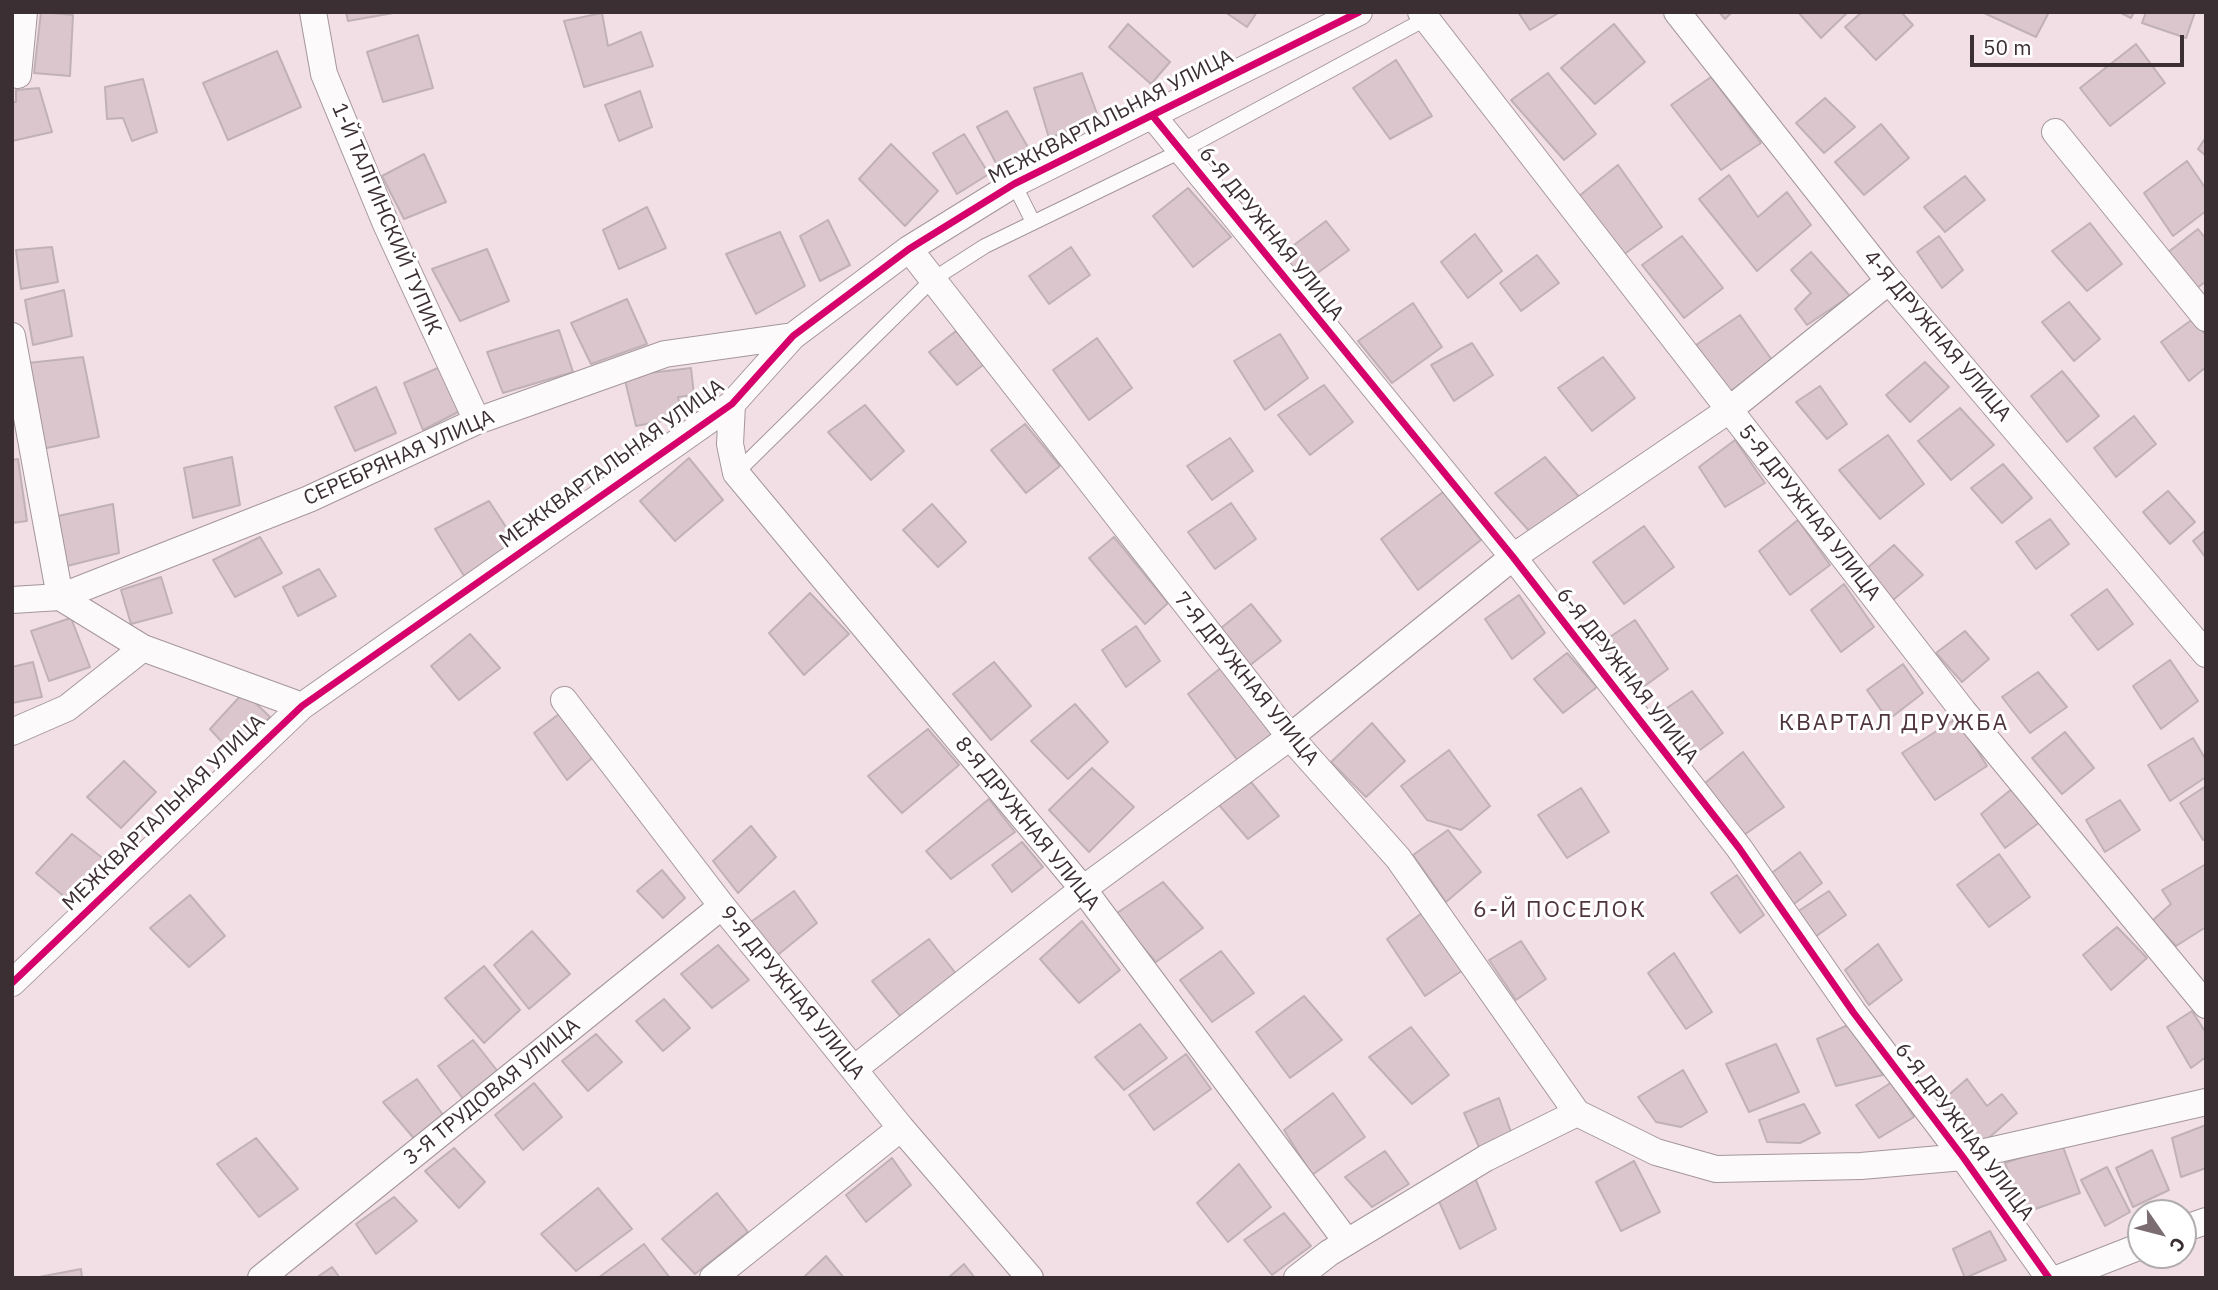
<!DOCTYPE html>
<html>
<head>
<meta charset="utf-8">
<style>
	body { margin:0 }
	#map { position:relative; width:2218px; height:1290px; overflow:hidden; background:#f2dfe6; font-family:"IBM Plex Sans",sans-serif }
	canvas { display:block }
	.frame { position:absolute; inset:0; border:14px solid #3c2f33; pointer-events:none }
	.north { position:absolute; left:2127px; top:1199px; width:70px; height:70px; box-sizing:border-box; background:#fff; border:2px solid #b1acad; border-radius:50%; rotate:125deg; font-size:19px; font-weight:700; line-height:28px; text-align:center; color:#3c2f33 }
	.north::after { content:''; display:block; margin:auto; width:24px; height:32px; background:#7c6d72; clip-path:polygon(50% 0,100% 100%,50% 72%,0 100%) }
	.scale { position:absolute; left:1970px; top:35px; width:214px; height:32px; box-sizing:border-box; border:4px solid #3c2f33; border-top:0; padding-left:9px; font-size:21px; line-height:24px; white-space:nowrap; color:#3c2f33; -webkit-text-stroke:5px #fff; paint-order:stroke }
</style>
</head>
<body>
<div id="map">
<canvas width="2218" height="1290"></canvas>
<div class="frame"></div>
<div class="north">С</div>
<div class="scale">50 m</div>
</div>
<script>
const ctx = document.querySelector('canvas').getContext('2d');
ctx.lineJoin = 'round';
function fillPath(path, color) {
  ctx.fillStyle = color;
  ctx.fill(path, 'evenodd');
}
function shape(rows) {
  const path = new Path2D();
  for (const r of rows) {
    path.moveTo(r[0], r[1]);
    for (let i = 2; i < r.length; i += 2) path.lineTo(r[i], r[i + 1]);
  }
  return path;
}
function strokePath(path, color, width, dash) {
  ctx.strokeStyle = color;
  ctx.lineWidth = width;
  ctx.lineCap = dash ? 'butt' : 'round';
  ctx.setLineDash(dash || []);
  ctx.stroke(path);
}
function drawText(font, color, halo, rows, align = 'center') {
  ctx.font = font + ' "IBM Plex Sans",sans-serif';
  ctx.lineWidth = 6;
  ctx.setLineDash([]);
  ctx.textBaseline = 'middle';
  ctx.strokeStyle = halo;
  ctx.fillStyle = color;
  for (const [text, x, y, turn = 0] of rows) {
    ctx.save();
    ctx.translate(x, y);
    ctx.rotate((+turn || 0) * Math.PI / 180);
    ctx.textAlign = isNaN(turn) ? turn : align;
    if (halo) ctx.strokeText(text, 0, 0);
    ctx.fillText(text, 0, 0);
    ctx.restore();
  }
}
const building = shape([
	[41,12,73,15,70,76,34,73,41,12],
	[346,12,399,12,348,21,346,12],
	[1225,12,1257,12,1247,27,1225,12],
	[1518,12,1560,12,1530,30,1518,12],
	[1719,12,1732,12,1725,19,1719,12],
	[1798,12,1848,12,1821,38,1798,12],
	[1862,12,1901,12,1913,25,1876,60,1845,27,1862,12],
	[1982,12,2049,12,2036,37,1982,12],
	[2119,12,2134,12,2131,18,2119,12],
	[2146,12,2195,12,2186,38,2142,23,2146,12],
	[602,13,608,46,641,32,653,66,584,87,564,21,602,13],
	[1128,24,1170,62,1151,84,1109,47,1128,24],
	[1614,24,1645,62,1595,104,1561,68,1614,24],
	[418,35,433,88,383,102,367,52,418,35],
	[2136,44,2165,83,2110,126,2080,88,2136,44],
	[277,51,301,107,228,140,203,83,277,51],
	[1396,60,1432,116,1390,139,1353,88,1396,60],
	[1082,73,1099,119,1049,138,1034,88,1082,73],
	[1548,73,1596,134,1564,160,1511,100,1548,73],
	[1711,77,1761,143,1721,170,1671,105,1711,77],
	[143,79,157,132,132,141,123,118,107,119,105,87,143,79],
	[39,88,52,132,12,141,12,102,16,102,16,90,39,88],
	[640,91,652,127,619,141,605,105,640,91],
	[1825,98,1855,127,1824,153,1796,123,1825,98],
	[1007,111,1029,149,998,167,977,127,1007,111],
	[1881,124,1909,158,1864,195,1835,162,1881,124],
	[964,134,989,174,957,194,933,153,964,134],
	[2206,137,2206,156,2198,149,2206,137],
	[891,144,938,191,905,226,859,179,891,144],
	[424,154,446,202,404,219,382,176,424,154],
	[2187,161,2206,189,2206,211,2173,236,2144,193,2187,161],
	[1618,165,1662,227,1623,255,1579,196,1618,165],
	[1729,175,1758,217,1787,192,1811,225,1757,271,1699,199,1729,175],
	[1965,176,1985,200,1945,232,1924,207,1965,176],
	[1188,188,1231,237,1193,267,1153,216,1188,188],
	[647,207,666,248,619,269,603,230,647,207],
	[828,220,850,265,820,281,800,236,828,220],
	[1326,221,1349,250,1301,285,1278,257,1326,221],
	[2090,223,2122,264,2087,291,2052,251,2090,223],
	[2198,229,2206,239,2206,281,2196,289,2167,253,2198,229],
	[780,232,805,286,756,314,726,254,780,232],
	[1475,234,1502,271,1468,298,1441,262,1475,234],
	[1682,236,1723,288,1684,318,1642,265,1682,236],
	[1939,236,1963,270,1942,288,1917,252,1939,236],
	[52,247,58,282,21,289,16,250,52,247],
	[1071,247,1090,275,1049,304,1029,276,1071,247],
	[487,249,509,301,460,321,432,269,487,249],
	[1811,252,1850,296,1807,325,1795,309,1811,293,1791,270,1811,252],
	[1537,255,1559,283,1521,311,1500,283,1537,255],
	[64,290,72,336,33,345,25,300,64,290],
	[627,299,647,344,591,364,571,323,627,299],
	[2069,302,2100,339,2074,361,2042,322,2069,302],
	[1413,303,1442,347,1392,383,1358,341,1413,303],
	[1740,315,1772,360,1730,392,1696,345,1740,315],
	[2193,319,2206,335,2206,367,2189,381,2161,342,2193,319],
	[559,330,573,372,503,393,487,352,559,330],
	[956,331,983,365,957,385,929,352,956,331],
	[1280,334,1308,378,1265,410,1234,361,1280,334],
	[1097,338,1132,388,1089,420,1053,370,1097,338],
	[1472,343,1493,375,1454,401,1431,365,1472,343],
	[83,357,99,437,42,449,28,363,83,357],
	[1603,357,1635,398,1592,431,1558,388,1603,357],
	[1925,362,1949,387,1910,422,1886,395,1925,362],
	[440,367,460,411,423,430,404,383,440,367],
	[691,368,694,395,678,397,682,417,636,426,624,376,691,368],
	[2062,371,2099,416,2067,442,2031,396,2062,371],
	[1324,385,1353,422,1310,455,1278,415,1324,385],
	[1820,386,1847,424,1827,439,1796,402,1820,386],
	[376,387,396,433,355,451,335,407,376,387],
	[865,405,904,451,871,480,828,432,865,405],
	[1960,408,1994,445,1951,480,1918,441,1960,408],
	[2134,416,2156,444,2116,477,2094,448,2134,416],
	[1025,424,1060,466,1026,493,991,450,1025,424],
	[1888,435,1924,484,1880,519,1839,470,1888,435],
	[1230,438,1253,471,1212,500,1187,466,1230,438],
	[1735,440,1765,483,1725,507,1699,467,1735,440],
	[232,457,240,505,193,518,184,468,232,457],
	[1545,457,1580,498,1531,533,1495,493,1545,457],
	[689,458,723,500,675,541,640,501,689,458],
	[18,459,27,521,12,523,12,460,18,459],
	[2003,464,2032,498,2002,523,1971,488,2003,464],
	[2168,491,2195,522,2170,544,2143,512,2168,491],
	[1443,492,1481,540,1418,590,1381,539,1443,492],
	[489,501,510,533,505,551,464,576,435,529,489,501],
	[1231,503,1256,539,1215,569,1188,532,1231,503],
	[113,504,119,553,67,566,58,516,113,504],
	[932,504,966,542,938,567,903,530,932,504],
	[2050,519,2069,544,2036,569,2016,542,2050,519],
	[1798,520,1830,565,1790,595,1759,551,1798,520],
	[1644,526,1674,567,1624,604,1593,562,1644,526],
	[2206,530,2206,558,2193,541,2206,530],
	[260,537,282,573,235,597,213,560,260,537],
	[1114,537,1168,603,1145,624,1089,558,1114,537],
	[1894,545,1923,575,1893,600,1866,569,1894,545],
	[319,569,336,596,298,616,283,587,319,569],
	[161,577,172,613,131,624,121,590,161,577],
	[1844,584,1874,627,1841,652,1811,610,1844,584],
	[2107,589,2133,624,2098,650,2071,615,2107,589],
	[810,593,849,634,804,675,769,633,810,593],
	[1519,595,1545,633,1512,659,1485,619,1519,595],
	[1251,604,1281,641,1249,666,1221,628,1251,604],
	[71,618,90,667,49,681,31,631,71,618],
	[1635,620,1668,669,1635,693,1601,643,1635,620],
	[1136,626,1160,661,1126,687,1102,650,1136,626],
	[1965,631,1989,659,1962,682,1936,653,1965,631],
	[470,634,500,668,459,700,431,666,470,634],
	[1567,653,1597,687,1563,713,1534,679,1567,653],
	[2170,660,2198,701,2161,729,2133,686,2170,660],
	[33,662,42,697,12,703,12,667,33,662],
	[994,662,1031,706,991,740,953,694,994,662],
	[1903,664,1923,693,1888,720,1867,690,1903,664],
	[1222,667,1274,732,1238,761,1188,694,1222,667],
	[2038,672,2067,707,2030,733,2002,697,2038,672],
	[1692,691,1723,733,1689,758,1658,714,1692,691],
	[244,692,270,717,233,754,210,729,244,692],
	[1075,704,1108,742,1068,779,1031,741,1075,704],
	[559,714,592,758,567,780,534,733,559,714],
	[1957,718,1987,766,1935,800,1902,753,1957,718],
	[1372,723,1405,761,1366,797,1331,762,1372,723],
	[928,729,959,765,902,813,868,776,928,729],
	[2065,732,2094,768,2062,794,2032,758,2065,732],
	[2193,738,2206,760,2206,777,2170,801,2148,765,2193,738],
	[1449,750,1490,806,1461,830,1427,820,1401,786,1449,750],
	[1743,752,1784,807,1744,835,1705,783,1743,752],
	[124,761,156,792,121,828,87,797,124,761],
	[1092,768,1134,807,1089,852,1049,810,1092,768],
	[1251,782,1279,816,1248,839,1219,805,1251,782],
	[2206,786,2206,838,2203,840,2180,803,2206,786],
	[1581,788,1609,832,1567,858,1538,815,1581,788],
	[2013,788,2040,822,2005,848,1981,814,2013,788],
	[989,799,1015,832,951,879,926,851,989,799],
	[2120,800,2140,830,2105,852,2086,820,2120,800],
	[751,826,776,857,738,893,713,861,751,826],
	[1448,830,1481,872,1446,902,1413,855,1448,830],
	[72,834,105,860,67,899,36,873,72,834],
	[1022,842,1043,867,1012,892,992,865,1022,842],
	[1800,852,1822,883,1791,906,1769,875,1800,852],
	[1999,854,2030,897,1989,927,1957,885,1999,854],
	[2206,864,2206,927,2176,946,2152,921,2171,904,2162,890,2206,864],
	[662,870,685,898,663,918,637,891,662,870],
	[1737,875,1764,915,1740,933,1711,893,1737,875],
	[1163,882,1203,928,1156,962,1114,915,1163,882],
	[794,891,817,923,774,958,748,924,794,891],
	[1829,891,1846,915,1815,937,1797,912,1829,891],
	[190,895,225,936,189,967,150,928,190,895],
	[1422,913,1463,970,1425,996,1387,939,1422,913],
	[1082,921,1120,970,1079,1003,1040,959,1082,921],
	[2117,927,2147,958,2111,990,2083,955,2117,927],
	[532,931,570,974,529,1009,494,965,532,931],
	[929,939,957,975,901,1017,872,981,929,939],
	[1521,941,1546,979,1516,1000,1489,960,1521,941],
	[1878,944,1902,980,1869,1005,1845,970,1878,944],
	[718,945,749,980,712,1008,681,974,718,945],
	[1221,951,1254,993,1212,1022,1180,980,1221,951],
	[1674,953,1712,1012,1686,1029,1648,973,1674,953],
	[484,966,520,1010,484,1043,445,998,484,966],
	[1304,996,1342,1040,1290,1078,1256,1032,1304,996],
	[664,999,690,1028,663,1051,636,1021,664,999],
	[2192,1011,2206,1033,2206,1057,2191,1068,2167,1027,2192,1011],
	[1140,1024,1167,1058,1124,1090,1095,1057,1140,1024],
	[1848,1025,1883,1075,1836,1086,1817,1039,1848,1025],
	[1411,1027,1449,1075,1412,1104,1369,1057,1411,1027],
	[596,1034,622,1062,588,1091,562,1061,596,1034],
	[473,1040,503,1078,467,1104,438,1066,473,1040],
	[1776,1044,1799,1092,1749,1112,1726,1064,1776,1044],
	[1186,1054,1211,1089,1154,1130,1129,1095,1186,1054],
	[1683,1070,1707,1112,1681,1127,1656,1122,1638,1097,1683,1070],
	[417,1079,446,1119,417,1142,383,1102,417,1079],
	[1967,1079,1987,1106,2002,1094,2017,1113,1975,1150,1938,1104,1967,1079],
	[1892,1082,1914,1117,1879,1138,1856,1105,1892,1082],
	[534,1083,562,1117,523,1150,495,1115,534,1083],
	[1333,1093,1365,1137,1312,1175,1284,1130,1333,1093],
	[1499,1098,1511,1132,1479,1147,1464,1113,1499,1098],
	[1804,1104,1820,1133,1800,1143,1767,1142,1759,1120,1804,1104],
	[2206,1125,2206,1168,2181,1177,2172,1138,2206,1125],
	[256,1138,298,1189,259,1217,217,1164,256,1138],
	[2062,1144,2080,1193,2024,1213,2005,1163,2062,1144],
	[454,1148,485,1182,459,1208,425,1171,454,1148],
	[2152,1150,2169,1190,2133,1207,2116,1168,2152,1150],
	[1385,1151,1409,1184,1372,1207,1345,1177,1385,1151],
	[892,1158,911,1185,866,1222,846,1195,892,1158],
	[1634,1161,1660,1212,1621,1231,1596,1182,1634,1161],
	[1239,1164,1271,1207,1228,1242,1197,1203,1239,1164],
	[2107,1167,2130,1212,2105,1226,2081,1180,2107,1167],
	[1475,1178,1496,1229,1460,1249,1438,1199,1475,1178],
	[598,1188,632,1229,576,1271,541,1234,598,1188],
	[717,1193,748,1232,695,1274,662,1239,717,1193],
	[394,1197,417,1221,376,1254,356,1224,394,1197],
	[1284,1213,1311,1246,1272,1275,1244,1240,1284,1213],
	[1990,1231,2006,1260,1965,1278,1953,1249,1990,1231],
	[644,1244,670,1278,598,1278,644,1244],
	[826,1256,844,1278,803,1278,826,1256],
	[964,1264,975,1278,948,1278,964,1264],
	[332,1267,340,1278,316,1278,332,1267],
	[81,1269,82,1278,39,1278,39,1277,81,1269]
]);
fillPath(building, '#dcc6ce');
strokePath(building, '#c0b1b7', 2);
const lane = shape([
	[1014,184,1033,222],
	[736,473,932,280,985,246,1181,151,1429,17]
]);
const street = shape([
	[313,12,324,74,386,224,477,421],
	[1421,12,1963,711,2206,1005],
	[1677,12,1889,281,2206,654],
	[18,75,24,12],
	[1152,115,1513,557,1739,848,1853,1012,1963,1157,2049,1278],
	[2055,132,2206,318],
	[909,249,1290,737,1398,858,1577,1113],
	[12,336,60,597,143,648,302,706],
	[732,404,730,444,736,473,1083,889,1347,1242],
	[12,600,60,597,309,499,477,421,665,354,793,336],
	[564,700,722,906,901,1128,1030,1278],
	[12,732,67,708,143,648],
	[12,983,302,706,732,404,793,336,909,249,1014,184,1359,12],
	[854,1069,1083,889,1290,737,1513,557,1729,410,1889,281],
	[2183,1229,2206,1221],
	[261,1278,722,906],
	[713,1278,901,1128],
	[1297,1278,1329,1253,1486,1158,1577,1113,1656,1152,1716,1169,1861,1166,1963,1157,2206,1102],
	[2059,1278,2141,1246]
]);
strokePath(lane, '#a4969c', 16);
strokePath(street, '#a4969c', 28);
strokePath(lane, '#fdfafb', 14);
strokePath(street, '#fdfafb', 26);
strokePath(shape([
	[1152,115,1513,557,1739,848,1853,1012,1963,1157,2049,1278],
	[12,983,302,706,732,404,793,336,909,249,1014,184,1359,12]
]), '#d6006c', 7);
drawText('21px', '#3c2f33', '#fff', [
	["МЕЖКВАРТАЛЬНАЯ УЛИЦА",1111,117,-27],
	["1-Й ТАЛГИНСКИЙ ТУПИК",386,219,67],
	["6-Я ДРУЖНАЯ УЛИЦА",1271,234,51],
	["4-Я ДРУЖНАЯ УЛИЦА",1937,336,50],
	["СЕРЕБРЯНАЯ УЛИЦА",399,458,-24],
	["МЕЖКВАРТАЛЬНАЯ УЛИЦА",612,464,-36],
	["5-Я ДРУЖНАЯ УЛИЦА",1809,513,52],
	["6-Я ДРУЖНАЯ УЛИЦА",1627,676,52],
	["7-Я ДРУЖНАЯ УЛИЦА",1246,679,51],
	["МЕЖКВАРТАЛЬНАЯ УЛИЦА",164,813,-44],
	["8-Я ДРУЖНАЯ УЛИЦА",1027,824,51],
	["9-Я ДРУЖНАЯ УЛИЦА",792,993,51],
	["3-Я ТРУДОВАЯ УЛИЦА",492,1092,-39],
	["6-Я ДРУЖНАЯ УЛИЦА",1964,1132,53]
]);
ctx.letterSpacing = '2px';
drawText('23px', '#4f343e', '#fff', [
	["КВАРТАЛ ДРУЖБА",1894,723],
	["6-Й ПОСЕЛОК",1560,910]
]);
ctx.letterSpacing = '0px';
</script>
</body>
</html>
